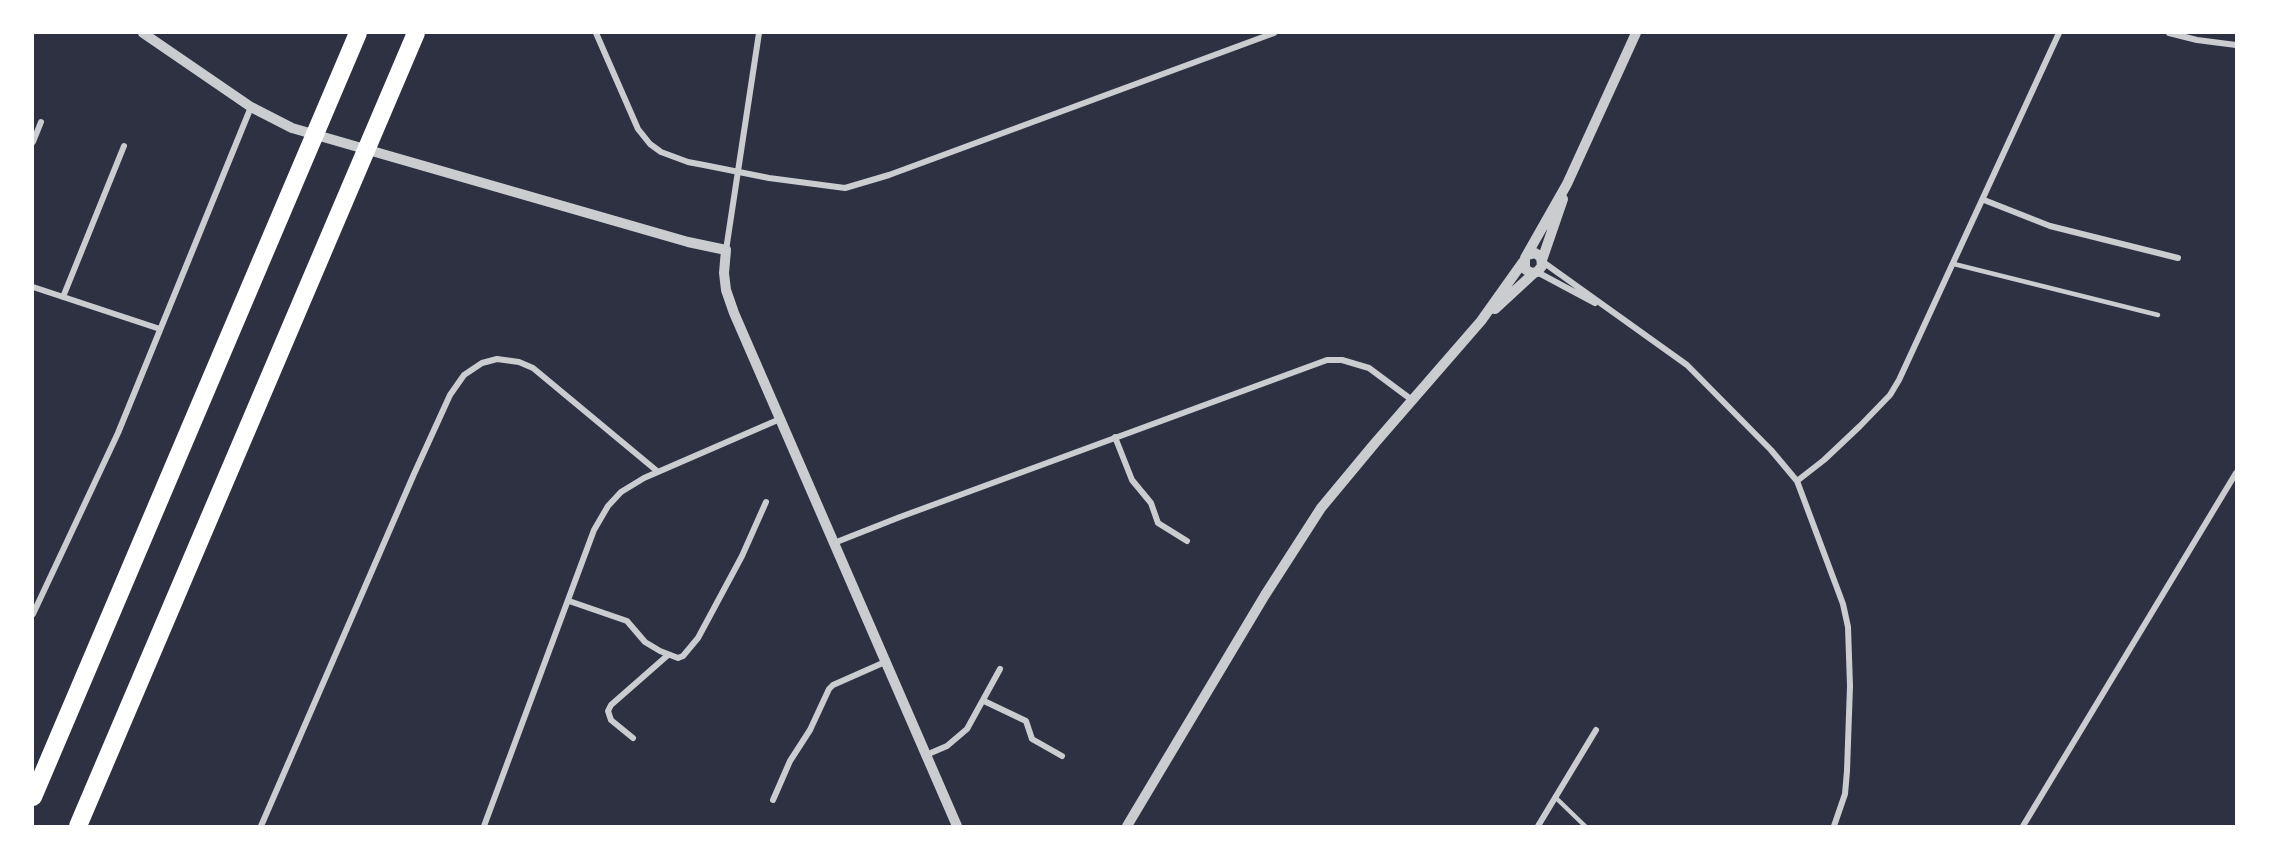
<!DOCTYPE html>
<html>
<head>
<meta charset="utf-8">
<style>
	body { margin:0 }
	#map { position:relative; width:2269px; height:859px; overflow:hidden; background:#2d3142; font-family:"Fira Sans Condensed",sans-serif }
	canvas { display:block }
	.frame { position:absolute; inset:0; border:34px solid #fff; pointer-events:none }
</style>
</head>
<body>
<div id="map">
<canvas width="2269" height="859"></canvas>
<div class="frame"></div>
</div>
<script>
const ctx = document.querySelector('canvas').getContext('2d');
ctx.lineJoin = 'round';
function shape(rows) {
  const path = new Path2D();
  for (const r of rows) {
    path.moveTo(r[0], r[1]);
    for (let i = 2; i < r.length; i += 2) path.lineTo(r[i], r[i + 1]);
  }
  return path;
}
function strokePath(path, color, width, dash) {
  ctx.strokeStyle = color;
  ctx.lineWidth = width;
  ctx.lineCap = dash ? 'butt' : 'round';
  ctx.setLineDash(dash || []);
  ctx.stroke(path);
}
strokePath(shape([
	[1954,264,2158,315],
	[1555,797,1585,826]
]), '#caccd0', 4.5);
strokePath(shape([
	[596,33,638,129,650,144,661,152,688,162,709,166,769,178,845,188,889,175,1274,33],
	[2169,33,2197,40,2236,45],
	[33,142,41,122],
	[1984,200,2050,226,2178,258],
	[726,250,759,33],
	[1543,262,1687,365,1771,450,1797,481,1843,604,1848,627,1850,686,1847,771,1845,794,1834,826],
	[1537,272,1595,303],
	[33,287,160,329],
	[63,297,124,146],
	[1115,437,1132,480,1151,503,1158,523,1187,541],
	[1797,481,1824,460,1860,426,1890,395,1899,380,2059,33],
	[834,543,900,517,1327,360,1342,360,1369,368,1412,400],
	[569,601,627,621,645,642,660,651,678,658,683,656,698,638,742,556,766,502],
	[33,614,118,433,251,107],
	[984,701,1026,721,1032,739,1062,756],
	[633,738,611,720,608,711,611,705,668,655],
	[926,755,947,746,967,729,1000,669],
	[773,800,790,761,810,730,829,689,833,685,885,662],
	[261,826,414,474,450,395,464,375,482,363,497,359,519,362,533,368,657,471],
	[484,826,594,530,608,506,621,492,644,478,780,419],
	[1538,826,1596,730],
	[2023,826,2236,473]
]), '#caccd0', 6);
strokePath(shape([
	[143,33,251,107,292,128,688,242,726,250,724,273,726,290,734,313,957,826],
	[1528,255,1535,253,1541,257,1542,266,1537,272,1531,273,1525,269,1525,258,1567,184,1636,33],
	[1542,260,1563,199],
	[1495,309,1534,273],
	[1127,826,1265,595,1321,508,1375,443,1481,321,1523,262]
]), '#caccd0', 10);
strokePath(shape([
	[33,797,358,33],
	[78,826,416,33]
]), '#fff', 18);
</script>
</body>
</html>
